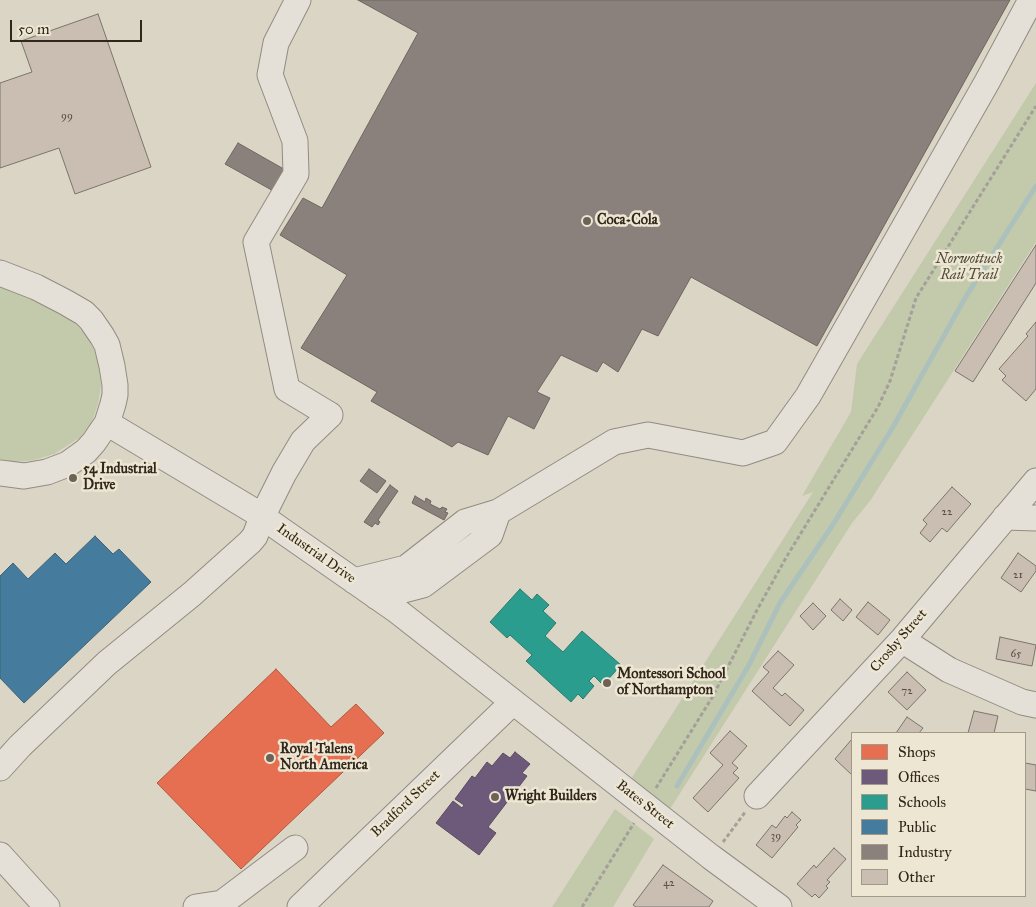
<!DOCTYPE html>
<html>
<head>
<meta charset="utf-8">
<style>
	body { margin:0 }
	#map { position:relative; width:1036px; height:907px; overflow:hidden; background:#dbd5c5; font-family:"IM FELL Great Primer",serif }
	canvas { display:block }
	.legend { position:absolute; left:851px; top:732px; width:175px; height:165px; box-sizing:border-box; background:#ede6d3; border:1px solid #a29989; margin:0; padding:6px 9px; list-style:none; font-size:15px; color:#31261a }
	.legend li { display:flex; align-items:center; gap:10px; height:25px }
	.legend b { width:25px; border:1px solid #a29989 }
	.scale { position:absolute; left:10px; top:20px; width:132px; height:22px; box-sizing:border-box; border:2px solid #31261a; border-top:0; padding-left:6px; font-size:15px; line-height:18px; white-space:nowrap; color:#31261a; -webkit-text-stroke:4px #ede6d3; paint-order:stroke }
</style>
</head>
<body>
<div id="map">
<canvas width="1036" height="907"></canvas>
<ul class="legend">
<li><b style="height:14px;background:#e76f51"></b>Shops</li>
<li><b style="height:14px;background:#6d597a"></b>Offices</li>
<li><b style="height:14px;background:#2a9d8f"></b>Schools</li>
<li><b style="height:14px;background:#457b9d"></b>Public</li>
<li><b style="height:14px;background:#8a817c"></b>Industry</li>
<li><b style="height:14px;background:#cabeb3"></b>Other</li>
</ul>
<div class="scale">50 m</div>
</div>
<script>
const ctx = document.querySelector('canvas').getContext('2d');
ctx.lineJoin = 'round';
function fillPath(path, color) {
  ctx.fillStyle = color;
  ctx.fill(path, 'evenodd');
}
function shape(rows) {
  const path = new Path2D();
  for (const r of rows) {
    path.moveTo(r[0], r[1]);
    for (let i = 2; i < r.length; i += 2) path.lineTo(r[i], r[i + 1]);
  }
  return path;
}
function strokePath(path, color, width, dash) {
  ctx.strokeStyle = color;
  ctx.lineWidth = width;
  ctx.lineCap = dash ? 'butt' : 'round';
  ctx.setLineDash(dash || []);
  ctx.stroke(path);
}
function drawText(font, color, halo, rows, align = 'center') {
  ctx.font = font + ' "IM FELL Great Primer",serif';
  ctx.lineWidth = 5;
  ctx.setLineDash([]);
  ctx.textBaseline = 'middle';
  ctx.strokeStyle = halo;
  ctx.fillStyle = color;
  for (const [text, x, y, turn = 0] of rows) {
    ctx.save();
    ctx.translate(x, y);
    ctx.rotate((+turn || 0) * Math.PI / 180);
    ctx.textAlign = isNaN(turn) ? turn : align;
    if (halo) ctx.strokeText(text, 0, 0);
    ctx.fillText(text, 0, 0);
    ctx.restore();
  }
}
fillPath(shape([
	[1036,83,1036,242,870,501,852,523,670,809,631,779,813,492,802,496,851,412,857,364],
	[0,285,62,312,70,318,89,339,95,353,99,368,101,385,98,404,91,424,79,438,54,454,34,460,15,462,0,459],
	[615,809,654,839,613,907,552,907]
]), '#c3c9ab');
const shops = shape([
	[276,669,331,727,356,704,384,733,241,869,157,783,276,669]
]);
fillPath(shops, '#e76f51');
strokePath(shops, '#b05940', 1);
const offices = shape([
	[515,752,530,764,522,773,527,776,488,827,496,833,479,855,436,823,453,801,462,808,464,805,455,799,472,776,475,778,487,762,492,766,503,753,510,758,515,752]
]);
fillPath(offices, '#6d597a');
strokePath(offices, '#5b4a5d', 1);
const schools = shape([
	[520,589,532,600,537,594,549,605,543,611,556,623,545,636,563,652,582,631,621,665,603,685,594,676,589,681,594,686,583,699,578,694,571,702,526,661,532,655,510,635,507,638,490,622,520,589]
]);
fillPath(schools, '#2a9d8f');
strokePath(schools, '#2c796c', 1);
const public = shape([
	[95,536,113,554,119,549,151,582,24,703,0,678,0,576,13,563,28,579,55,553,66,564,95,536]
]);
fillPath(public, '#457b9d');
strokePath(public, '#3f6276', 1);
const industry = shape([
	[358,0,1010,0,817,346,691,277,658,336,642,329,618,372,603,362,597,372,561,355,537,392,550,398,534,429,508,416,488,455,458,442,452,447,371,401,377,392,301,348,347,275,280,235,303,198,322,208,418,33,358,0],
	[238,143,289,172,277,193,225,164,238,143],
	[369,469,386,481,377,493,360,481,369,469],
	[390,485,398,491,378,520,380,522,378,525,375,523,372,527,364,522,390,485],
	[415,496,425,502,426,498,431,501,430,504,440,509,442,507,447,509,445,512,448,513,444,520,412,503,415,496]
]);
fillPath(industry, '#8a817c');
strokePath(industry, '#6f665f', 1);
strokePath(shape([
	[677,786,749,665,780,603,832,526,893,427,965,298,1036,186]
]), '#acc1bc', 5);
const building = shape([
	[98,14,151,167,75,194,59,148,0,168,0,83,32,72,21,41,98,14],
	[1036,245,1036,283,973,382,955,371,1036,245],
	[1036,322,1036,389,1026,401,1002,380,1006,376,999,369,1028,336,1026,334,1036,322],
	[952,487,971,504,947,532,942,528,930,542,920,533,927,524,923,520,952,487],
	[1018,553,1036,566,1036,571,1021,592,1001,578,1018,553],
	[840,599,852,610,843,621,831,610,840,599],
	[868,602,890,620,878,635,856,617,868,602],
	[813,603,826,616,813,630,800,616,813,603],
	[1000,637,1036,645,1032,666,996,659,1000,637],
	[778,651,794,665,773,688,782,696,785,693,804,710,790,726,752,691,769,672,763,667,778,651],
	[907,672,926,690,907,710,888,692,907,672],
	[974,711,998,716,994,733,968,733,974,711],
	[907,717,923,728,919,733,896,733,907,717],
	[730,731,747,746,732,763,738,768,733,773,739,778,708,812,693,798,723,765,710,753,730,731],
	[852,739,852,775,835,759,852,739],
	[1025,763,1036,765,1036,791,1025,789,1025,763],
	[792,812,801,820,796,825,798,827,772,858,756,845,772,825,776,828,785,816,787,818,792,812],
	[834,848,846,859,827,880,830,882,826,886,828,888,819,898,815,894,812,897,797,884,814,865,816,868,834,848],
	[663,865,713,901,709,907,636,907,633,905,663,865]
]);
fillPath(building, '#cabeb3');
strokePath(building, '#7a756b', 1);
const minor = shape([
	[298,0,276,43,270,75,295,141,296,174,256,242,287,389,330,415],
	[0,273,36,287,65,302,84,313,91,320,102,336,107,345,112,366,115,385,115,395,113,404,107,423,94,442,86,451,68,464,47,472,24,476,0,473],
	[107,423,254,511,396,610,711,857,779,907],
	[1005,517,1036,518],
	[354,581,406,568,465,522,498,512,614,442,648,435,743,453,775,442,808,396,987,82,1031,0],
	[377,597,423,585,490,535,498,512],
	[902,640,949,670,1022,702,1036,705],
	[0,768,20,746,107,663,192,594,250,542,255,536,262,517,284,473,303,441,330,415],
	[757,796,902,640,1036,481],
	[0,855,47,907],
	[196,907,222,903,295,848],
	[300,907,513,702]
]);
strokePath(minor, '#918c82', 27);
strokePath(shape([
	[656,788,713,696,757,610,787,556,878,407,890,381,916,298,1036,106],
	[723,842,746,811],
	[582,907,634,823]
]), '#a4a099', 3, [4, 2.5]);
strokePath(minor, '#e4e0d8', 25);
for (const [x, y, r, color] of [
	[587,221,5,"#6c6356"],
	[73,478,5,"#6c6356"],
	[607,683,5,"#6c6356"],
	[270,758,5,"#6c6356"],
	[495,797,5,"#6c6356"]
]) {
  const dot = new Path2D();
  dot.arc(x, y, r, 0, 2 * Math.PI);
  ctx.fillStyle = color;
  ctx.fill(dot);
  strokePath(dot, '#ede6d3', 2);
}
drawText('11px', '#574c40', null, [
	["99",67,116],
	["22",947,512],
	["21",1018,575],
	["65",1016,654],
	["72",907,691],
	["39",776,836],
	["42",669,883]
]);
drawText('bold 14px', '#31261a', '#ede6d3', [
	["Coca-Cola",597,221],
	["54 Industrial",83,470],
	["Drive",83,486],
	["Montessori School",617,675],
	["of Northampton",617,691],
	["Royal Talens",280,750],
	["North America",280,766],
	["Wright Builders",505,797]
], 'left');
drawText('italic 14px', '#504c39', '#ede6d3', [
	["Norwottuck",969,260],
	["Rail Trail",969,276]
]);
drawText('14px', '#31261a', '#ede6d3', [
	["Industrial Drive",316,554,35],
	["Crosby Street",899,641,-49],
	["Bradford Street",406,804,-44],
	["Bates Street",645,805,38]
]);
</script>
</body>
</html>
